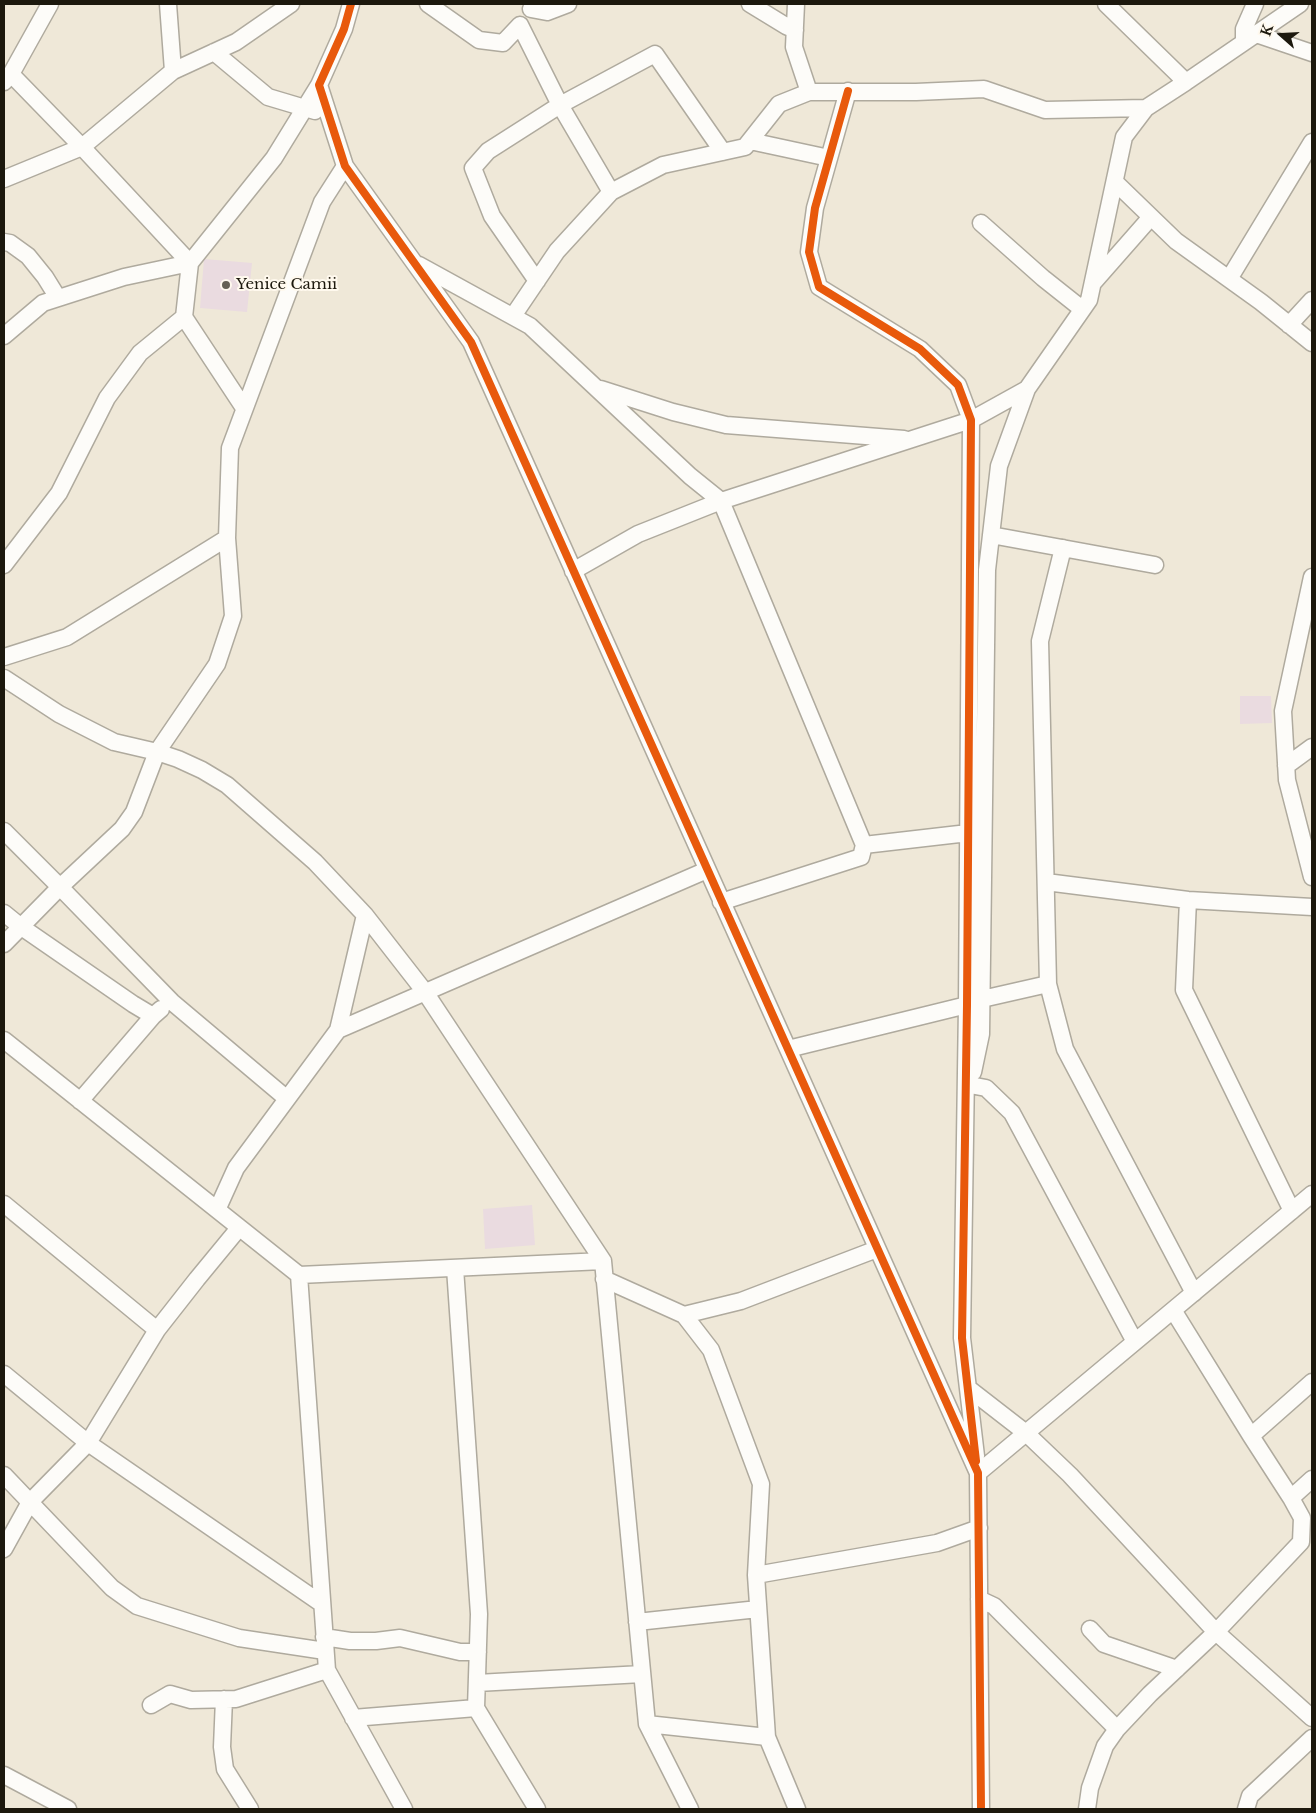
<!DOCTYPE html>
<html>
<head>
<meta charset="utf-8">
<style>
	body { margin:0 }
	#map { position:relative; width:1316px; height:1813px; overflow:hidden; background:#efe8d8; font-family:"Libre Baskerville",serif }
	canvas { display:block }
	.frame { position:absolute; inset:0; border:5px solid #1c180d; pointer-events:none }
	.north { position:absolute; left:1256px; top:10px; width:50px; height:50px; -webkit-text-stroke:4px #fff9ee; paint-order:stroke; rotate:289deg; font-size:14px; font-weight:700; line-height:20px; text-align:center; color:#1c180d }
	.north::after { content:''; display:block; margin:auto; width:18px; height:22px; background:#1c180d; clip-path:polygon(50% 0,100% 100%,50% 72%,0 100%) }
</style>
</head>
<body>
<div id="map">
<canvas width="1316" height="1813"></canvas>
<div class="frame"></div>
<div class="north">K</div>
</div>
<script>
const ctx = document.querySelector('canvas').getContext('2d');
ctx.lineJoin = 'round';
function fillPath(path, color) {
  ctx.fillStyle = color;
  ctx.fill(path, 'evenodd');
}
function shape(rows) {
  const path = new Path2D();
  for (const r of rows) {
    path.moveTo(r[0], r[1]);
    for (let i = 2; i < r.length; i += 2) path.lineTo(r[i], r[i + 1]);
  }
  return path;
}
function strokePath(path, color, width, dash) {
  ctx.strokeStyle = color;
  ctx.lineWidth = width;
  ctx.lineCap = dash ? 'butt' : 'round';
  ctx.setLineDash(dash || []);
  ctx.stroke(path);
}
function drawText(font, color, halo, rows, align = 'center') {
  ctx.font = font + ' "Libre Baskerville",serif';
  ctx.lineWidth = 4;
  ctx.setLineDash([]);
  ctx.textBaseline = 'middle';
  ctx.strokeStyle = halo;
  ctx.fillStyle = color;
  for (const [text, x, y, turn = 0] of rows) {
    ctx.save();
    ctx.translate(x, y);
    ctx.rotate((+turn || 0) * Math.PI / 180);
    ctx.textAlign = isNaN(turn) ? turn : align;
    if (halo) ctx.strokeText(text, 0, 0);
    ctx.fillText(text, 0, 0);
    ctx.restore();
  }
}
fillPath(shape([
	[204,259,252,263,247,312,200,308],
	[1240,696,1271,696,1272,723,1240,724],
	[532,1205,535,1245,485,1249,483,1209]
]), '#eadbe0');
const minor = shape([
	[168,4,173,71],
	[351,4,344,29,319,85,345,166,471,342,978,1473,981,1809],
	[428,4,479,40,503,43,520,25,560,105,611,192],
	[750,4,786,26,795,30],
	[796,4,794,47,809,92],
	[1106,4,1186,82],
	[531,9,547,12,568,4],
	[1256,34,1312,53],
	[1244,42,1244,29,1255,4],
	[214,52,268,97,315,111],
	[11,74,82,147,190,263],
	[4,82,11,74,50,4],
	[848,91,815,208,809,252,819,287,920,349,958,385,971,420,967,1005,962,1338,976,1456],
	[750,141,829,158],
	[4,179,82,147,173,71,236,42,291,4],
	[1115,182,1176,241,1261,302,1312,343],
	[981,223,1043,278,1082,309],
	[4,242,10,243,28,256,45,277,58,298],
	[419,265,530,326,690,476,721,501,864,845,968,833],
	[1229,279,1312,142],
	[537,281,492,216,473,168,488,151,560,105,655,54,723,152],
	[1093,283,1151,217],
	[513,316,557,251,611,192,663,165,745,147,779,104,809,92,916,92,984,89,1045,110,1146,108],
	[1289,325,1312,300],
	[4,336,43,303,124,277,190,263],
	[601,389,673,412,726,425,904,439],
	[244,408,184,317,190,263,274,158,319,85],
	[991,535,1155,565],
	[1063,548,1040,641,1048,984,1065,1049,1194,1293],
	[4,565,59,493,107,398,140,353,184,317],
	[573,571,638,534,721,501,971,420,1027,389,1089,300,1124,137,1146,108,1186,82,1300,4],
	[1312,577,1283,711,1287,780,1312,877],
	[4,657,67,637,227,538],
	[4,678,59,714,114,742,157,752,178,759,202,770,227,785,315,862,365,915,425,992,603,1261,647,1724,690,1809],
	[1286,766,1312,747],
	[4,831,60,887,172,1002,286,1098],
	[1046,882,1188,900,1312,907],
	[1188,900,1184,990,1292,1211],
	[721,902,861,857,864,845],
	[4,913,20,926,133,1004,153,1016],
	[4,944,60,887,122,829,134,812,157,752,217,664,233,616,227,538,230,448,322,202,345,166],
	[338,1030,365,915],
	[4,1040,299,1275,603,1261],
	[788,1049,967,1005,982,999,1048,984],
	[973,1072,981,1034,987,570,999,466,1027,389],
	[970,1085,986,1088,1012,1113,1135,1342],
	[80,1101,153,1016,161,1009],
	[4,1204,157,1330],
	[217,1210,236,1168,338,1030,707,870],
	[455,1268,479,1614,476,1708,537,1809],
	[299,1275,327,1670,404,1809],
	[604,1279,684,1315,711,1350,761,1484,756,1575,767,1737,797,1809],
	[684,1315,741,1301,877,1249],
	[4,1374,88,1443,322,1604],
	[968,1388,1026,1433,1070,1475,1216,1632,1312,1718],
	[1251,1436,1312,1382],
	[978,1473,1312,1194],
	[4,1475,112,1588,137,1606,239,1638,325,1651],
	[1291,1498,1312,1479],
	[4,1549,30,1502,88,1443,157,1330,197,1279,239,1228],
	[756,1575,937,1543,979,1528],
	[979,1599,994,1606,1117,1729],
	[637,1622,758,1609],
	[1090,1629,1104,1644,1177,1669],
	[324,1637,350,1641,376,1641,400,1638,460,1652,478,1652],
	[477,1683,642,1674],
	[224,1699,222,1747,225,1769,250,1809],
	[151,1705,170,1694,191,1700,236,1699,327,1670],
	[353,1718,476,1708],
	[647,1724,767,1737],
	[4,1775,68,1809],
	[1087,1809,1090,1788,1105,1746,1117,1729,1150,1694,1216,1632,1301,1542,1302,1518,1291,1498,1251,1436,1173,1310],
	[1246,1809,1250,1796,1312,1738]
]);
strokePath(minor, '#afaa9e', 19);
strokePath(minor, '#fdfcf9', 16);
strokePath(shape([
	[351,4,344,29,319,85,345,166,471,342,978,1473,981,1809],
	[848,91,815,208,809,252,819,287,920,349,958,385,971,420,967,1005,962,1338,976,1461]
]), '#e8590c', 8);
for (const [x, y, r, color] of [
	[226,285,5,"#666154"]
]) {
  const dot = new Path2D();
  dot.arc(x, y, r, 0, 2 * Math.PI);
  ctx.fillStyle = color;
  ctx.fill(dot);
  strokePath(dot, '#fff9ee', 2);
}
drawText('15px', '#1c180d', '#fff9ee', [
	["Yenice Camii",236,285]
], 'left');
</script>
</body>
</html>
